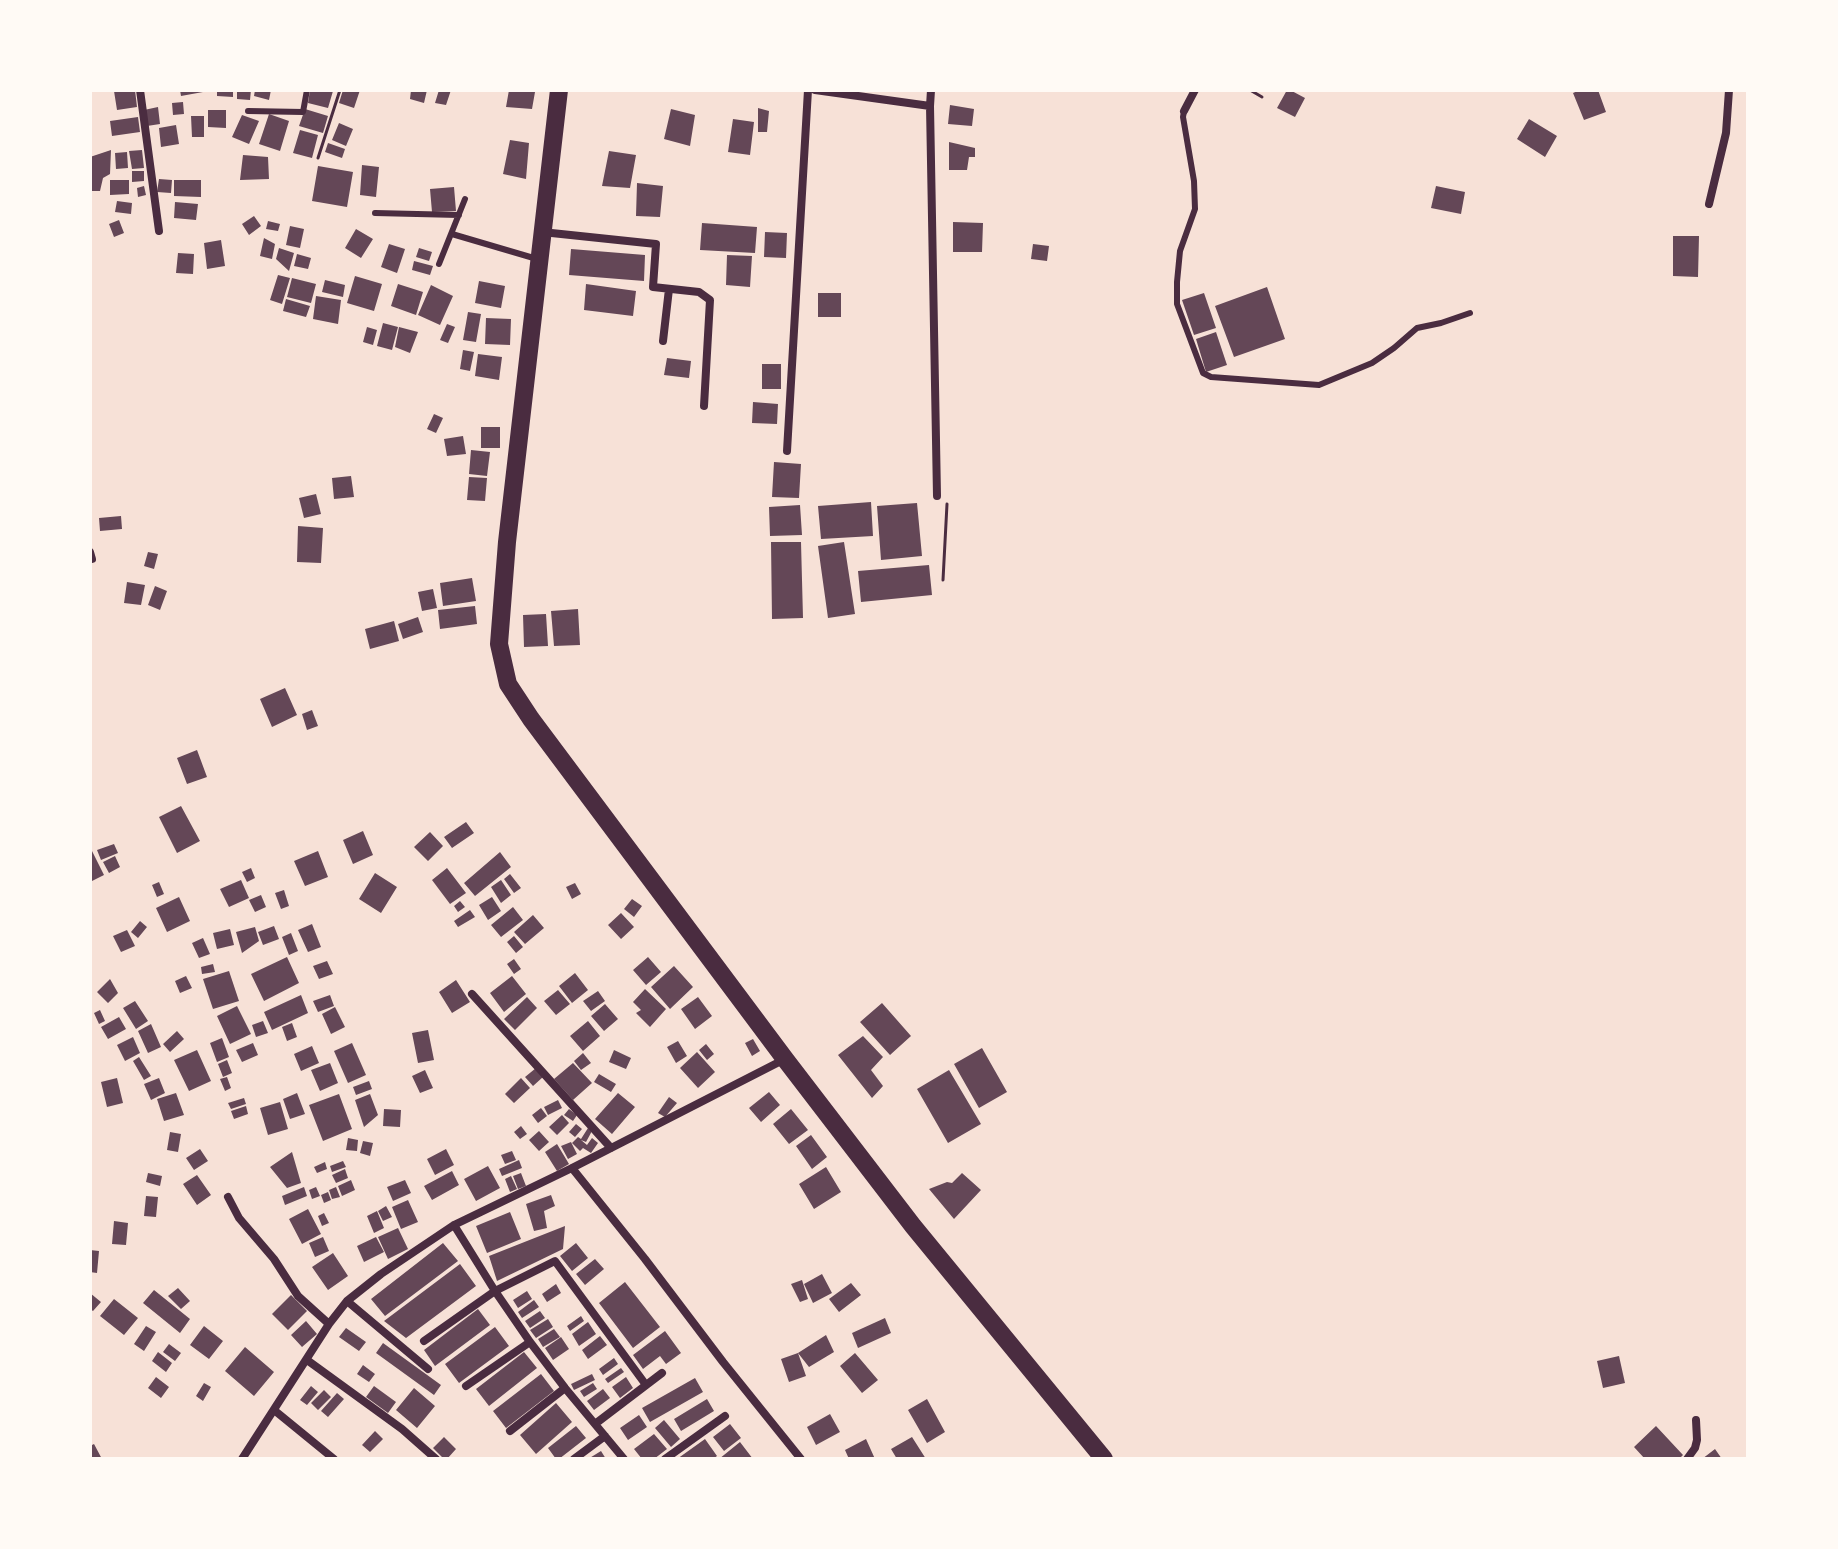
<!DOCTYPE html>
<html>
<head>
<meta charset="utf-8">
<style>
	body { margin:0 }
	#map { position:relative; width:1838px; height:1549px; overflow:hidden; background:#f7e1d7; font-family:"Fira Sans",sans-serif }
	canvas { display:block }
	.frame { position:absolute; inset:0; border:92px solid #fffaf5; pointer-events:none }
</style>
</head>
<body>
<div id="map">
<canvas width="1838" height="1549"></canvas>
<div class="frame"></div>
</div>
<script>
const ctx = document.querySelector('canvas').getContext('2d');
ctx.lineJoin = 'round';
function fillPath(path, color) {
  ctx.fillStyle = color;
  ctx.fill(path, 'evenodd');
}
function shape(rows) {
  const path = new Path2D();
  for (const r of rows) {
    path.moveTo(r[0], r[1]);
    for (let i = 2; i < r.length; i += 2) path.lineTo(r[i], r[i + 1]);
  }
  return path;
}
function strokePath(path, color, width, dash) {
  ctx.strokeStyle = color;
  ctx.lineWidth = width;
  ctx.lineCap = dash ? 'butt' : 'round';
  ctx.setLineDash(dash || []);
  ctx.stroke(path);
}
fillPath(shape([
	[135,90,137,107,117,110,114,91],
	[180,90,203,90,203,92,181,96],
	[217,90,233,90,233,97,217,96],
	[237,90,251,90,250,100,237,99],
	[255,90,271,90,269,100,254,96],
	[310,90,333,91,328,108,308,103],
	[343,90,360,90,354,108,339,103],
	[411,90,427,90,424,103,410,99],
	[439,90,451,90,446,105,435,103],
	[509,90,535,92,532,109,506,107],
	[1287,90,1290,90,1305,98,1295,117,1277,108],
	[1580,90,1598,90,1606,112,1584,120,1573,93],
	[183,102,184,114,173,115,172,103],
	[950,105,974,109,972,126,948,124],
	[158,107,160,124,147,126,144,110],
	[758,108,769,111,767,132,758,132],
	[305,109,328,116,323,133,299,126],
	[671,109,695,115,690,146,664,139],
	[208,110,226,110,226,128,208,127],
	[269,114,289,121,280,151,259,144],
	[242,115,259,121,249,144,232,137],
	[191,116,204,116,204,137,192,137],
	[138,117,140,132,112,136,110,121],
	[733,119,754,122,750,155,728,152],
	[1529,119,1557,136,1545,157,1517,139],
	[339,123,353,129,346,146,332,140],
	[176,125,179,144,161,147,159,128],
	[300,130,318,135,312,158,293,153],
	[510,140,529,143,526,179,503,174],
	[949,142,975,148,975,157,969,157,967,170,949,170],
	[328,143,345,149,342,158,325,152],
	[111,150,110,174,103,178,100,191,90,191,90,157],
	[142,150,144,168,132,169,129,151],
	[609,151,636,155,630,188,602,186],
	[127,152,128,168,116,169,115,153],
	[243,155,268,157,269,179,240,180],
	[362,165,379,167,376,197,360,195],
	[318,166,353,172,347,207,312,201],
	[132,171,144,171,144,181,132,182],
	[159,179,172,180,171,193,157,192],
	[110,180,129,180,129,194,110,195],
	[174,180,201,180,201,197,174,196],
	[637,183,663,186,660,217,636,216],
	[144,186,146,195,138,197,137,188],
	[1436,186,1465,192,1461,214,1431,208],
	[454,187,456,211,432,212,430,189],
	[117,201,132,203,131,214,115,212],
	[175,202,198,204,196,220,174,218],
	[254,216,261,226,249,235,242,224],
	[119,220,124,233,114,237,109,224],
	[268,221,280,224,278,231,266,229],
	[953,222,983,223,982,252,953,252],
	[702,223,757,227,755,253,700,250],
	[290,226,304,229,300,248,286,245],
	[356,229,373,239,361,258,345,248],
	[765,232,787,233,786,258,764,257],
	[1673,236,1699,236,1698,277,1673,276],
	[264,238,275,244,272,259,260,256],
	[221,240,225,266,207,269,204,243],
	[389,244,405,249,397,273,381,267],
	[1033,244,1049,246,1047,261,1031,259],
	[279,248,294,253,289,271,276,259],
	[419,248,432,252,429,261,416,257],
	[571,249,645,255,644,281,569,275],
	[178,253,194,254,193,274,176,273],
	[297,254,311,258,308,269,294,266],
	[727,255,752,256,750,287,726,285],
	[414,261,433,266,430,275,412,270],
	[278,275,290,278,282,304,270,300],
	[355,276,382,284,374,311,347,303],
	[292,278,316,284,311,303,287,297],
	[325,280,345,285,343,297,322,292],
	[479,281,505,286,501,308,475,303],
	[398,284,423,292,416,315,391,306],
	[586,284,636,291,633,316,584,310],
	[431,285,453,296,440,325,418,315],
	[1267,287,1285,339,1234,357,1215,306],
	[818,293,841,293,841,317,818,317],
	[1204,293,1216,328,1194,335,1182,300],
	[316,296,341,300,338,324,313,319],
	[286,299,310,306,306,317,283,311],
	[468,312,481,314,476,342,463,340],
	[486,318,511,319,510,345,485,344],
	[383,323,398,327,392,350,377,346],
	[447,324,455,327,448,343,440,340],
	[367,327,377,330,373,345,363,342],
	[399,327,418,332,410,353,395,347],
	[1216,332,1227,365,1206,372,1196,339],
	[463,350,474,352,470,371,460,369],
	[478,354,502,357,499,380,475,376],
	[667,358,691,361,689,378,664,375],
	[762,364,781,364,781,389,762,389],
	[753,402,778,404,777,424,752,423],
	[434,414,443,418,436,433,427,429],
	[481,427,500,427,500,448,481,448],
	[463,436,466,454,447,456,444,439],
	[471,450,490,452,487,476,469,474],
	[774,462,801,464,799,498,772,497],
	[351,476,354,497,334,499,332,478],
	[469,477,487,478,485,501,467,500],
	[316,494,321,514,304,518,299,498],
	[871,502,873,536,821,539,818,506],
	[917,503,922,556,881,560,877,506],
	[800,505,802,535,770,536,769,507],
	[121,516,122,529,100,531,99,518],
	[298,526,323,528,321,563,297,562],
	[771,542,801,542,803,618,772,619],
	[844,542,855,614,828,618,818,546],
	[148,552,158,554,154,569,144,566],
	[929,565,932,595,861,602,858,571],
	[472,578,476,601,443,606,440,583],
	[127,582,145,585,141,605,124,603],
	[155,586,167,591,160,610,148,605],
	[433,589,437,608,422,611,418,592],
	[475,606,477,624,440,629,438,610],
	[578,609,580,645,554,646,551,611],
	[546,614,548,646,524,647,523,615],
	[418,617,423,632,403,639,398,624],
	[394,621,399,641,370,649,365,629],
	[285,688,297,715,272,727,260,699],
	[312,710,318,726,307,730,302,714],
	[197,750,207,777,187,784,177,758],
	[181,806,200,841,177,853,159,817],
	[466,822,474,833,452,848,444,837],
	[363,831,373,855,353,864,343,840],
	[430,832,443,846,428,861,414,847],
	[114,844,118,853,101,860,97,850],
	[90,847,104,875,90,882],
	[318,851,328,877,305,886,294,861],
	[500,852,511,867,475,896,464,883],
	[115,856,120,867,109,873,103,862],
	[251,868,255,878,247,882,242,872],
	[447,868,466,893,450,904,432,880],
	[375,873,397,887,381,913,359,899],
	[510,874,521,888,514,893,504,879],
	[241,880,249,898,229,907,220,889],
	[501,880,511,895,501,903,491,887],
	[159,882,164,894,157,897,152,885],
	[575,883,581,894,572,899,566,887],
	[284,890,289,906,281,909,275,893],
	[261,895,266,907,255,912,249,900],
	[179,897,190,921,167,932,156,908],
	[492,897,501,911,488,920,479,905],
	[632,899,642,906,634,917,624,909],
	[460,901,465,907,458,912,454,906],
	[513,907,523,920,501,937,491,925],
	[470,910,475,917,458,927,454,921],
	[621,913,634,927,621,939,608,925],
	[533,915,544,928,525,944,514,932],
	[140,921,147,927,138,938,131,932],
	[312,924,321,947,308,952,298,930],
	[274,926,279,939,263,945,258,932],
	[255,927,259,941,242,953,236,932],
	[230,929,234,945,217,949,213,933],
	[127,930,135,946,121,952,113,936],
	[291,933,298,951,289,955,282,937],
	[514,936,523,947,516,953,507,942],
	[203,938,210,954,199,958,192,943],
	[287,957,299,983,264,1001,251,974],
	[648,957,661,972,646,985,633,970],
	[514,959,521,969,514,974,507,964],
	[327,961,333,974,319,979,313,966],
	[213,964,215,972,202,974,201,967],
	[674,966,693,987,670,1009,651,987],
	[229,971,239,1001,213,1009,203,979],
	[575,973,588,990,572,1003,559,986],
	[186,976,192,988,180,993,175,981],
	[512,976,526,994,504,1012,490,993],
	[110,979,118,993,108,1003,97,992],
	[456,980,470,1002,452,1013,439,992],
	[645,989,666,1009,650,1027,636,1013,641,1010,633,1002],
	[558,990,570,1004,556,1015,544,1001],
	[598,991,605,1001,591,1011,583,1001],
	[301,995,308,1013,272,1030,264,1012],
	[330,995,334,1006,318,1012,313,1001],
	[527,997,537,1008,515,1030,504,1019],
	[698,997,712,1016,695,1029,681,1009],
	[135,1001,148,1021,136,1029,123,1008],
	[882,1003,911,1036,890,1055,860,1022],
	[605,1004,618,1019,604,1031,591,1016],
	[237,1006,251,1034,230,1044,217,1016],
	[335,1007,345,1027,331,1034,322,1014],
	[100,1010,105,1021,99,1024,94,1013],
	[119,1017,126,1029,108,1039,101,1027],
	[263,1021,268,1033,256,1037,252,1025],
	[588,1021,600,1036,583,1051,570,1036],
	[292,1023,297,1037,287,1041,282,1027],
	[151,1024,161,1047,148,1053,138,1031],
	[428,1030,434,1060,418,1063,412,1033],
	[177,1031,184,1039,170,1052,163,1044],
	[863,1036,883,1057,871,1070,883,1086,872,1098,838,1055],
	[133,1037,140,1053,125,1061,117,1045],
	[222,1038,229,1057,217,1062,210,1043],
	[753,1039,760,1051,752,1056,745,1043],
	[678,1041,687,1056,676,1063,667,1047],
	[253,1043,258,1055,242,1062,236,1050],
	[352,1043,366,1075,348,1083,334,1051],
	[706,1044,714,1054,707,1060,699,1050],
	[312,1046,319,1063,301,1071,294,1054],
	[982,1048,1007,1092,979,1108,954,1064],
	[197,1050,211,1081,189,1091,174,1060],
	[614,1050,631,1058,626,1069,609,1062],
	[697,1052,715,1072,698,1088,680,1068],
	[583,1053,591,1063,581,1070,574,1061],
	[139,1057,151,1076,144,1080,133,1061],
	[227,1060,232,1073,223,1077,218,1064],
	[330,1063,338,1083,320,1091,311,1070],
	[573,1063,592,1083,573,1100,554,1079],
	[536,1068,543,1077,533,1086,525,1077],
	[425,1070,433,1088,420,1093,412,1076],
	[949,1070,981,1124,948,1143,917,1089],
	[599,1074,616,1084,611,1092,594,1082],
	[227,1077,231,1088,225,1091,220,1079],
	[117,1078,123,1103,107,1107,101,1082],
	[159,1078,165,1093,151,1100,144,1084],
	[521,1078,530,1088,514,1103,505,1094],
	[369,1081,372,1089,356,1095,353,1087],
	[769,1092,780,1105,761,1122,749,1108],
	[176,1093,184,1115,164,1121,157,1099],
	[297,1093,305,1114,290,1119,283,1099],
	[618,1093,635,1107,612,1134,595,1119],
	[339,1094,352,1129,323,1141,309,1105],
	[370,1094,378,1115,364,1127,355,1100],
	[669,1097,677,1103,665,1117,658,1113],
	[244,1098,246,1104,231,1109,228,1103],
	[558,1100,562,1108,548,1115,544,1107],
	[280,1102,288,1129,268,1135,260,1108],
	[246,1106,248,1114,234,1119,231,1111],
	[541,1108,547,1116,538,1123,532,1115],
	[384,1109,401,1110,400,1127,383,1126],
	[569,1109,577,1115,573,1121,564,1115],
	[791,1109,808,1130,789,1144,773,1124],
	[562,1115,569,1123,557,1135,549,1127],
	[576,1124,582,1129,575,1137,569,1132],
	[521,1126,527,1134,520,1139,514,1132],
	[588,1128,592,1131,586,1142,581,1140,587,1145,592,1138,598,1143,591,1153,583,1148,580,1151,572,1143,578,1137,581,1139],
	[539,1131,549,1142,539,1151,529,1140],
	[170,1132,181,1134,178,1152,167,1150],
	[811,1135,827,1157,812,1169,796,1146],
	[348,1138,358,1140,357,1151,346,1150],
	[363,1141,373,1143,370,1156,360,1153],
	[571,1142,577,1154,568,1159,561,1146],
	[557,1144,569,1164,557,1171,545,1152],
	[200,1149,208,1161,194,1170,186,1158],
	[446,1149,454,1165,435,1175,427,1159],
	[512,1151,516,1160,505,1164,501,1155],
	[292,1152,301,1183,287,1188,270,1167],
	[519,1160,522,1168,502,1176,499,1169],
	[343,1161,346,1167,332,1172,330,1166],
	[325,1162,327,1169,317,1173,314,1167],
	[488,1166,500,1188,476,1201,464,1179],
	[826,1167,841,1192,814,1209,799,1184],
	[345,1169,348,1178,336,1183,332,1175],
	[452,1171,459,1185,432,1200,424,1186],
	[148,1173,162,1176,160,1186,146,1182],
	[521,1173,526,1186,518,1189,513,1176],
	[962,1173,981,1190,954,1219,929,1189,947,1182,952,1183],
	[197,1175,211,1195,197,1205,183,1184],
	[511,1176,517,1189,510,1192,505,1179],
	[351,1180,355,1190,342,1196,338,1186],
	[405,1180,411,1193,393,1201,387,1187],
	[304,1187,307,1196,285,1205,282,1196],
	[316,1187,320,1196,312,1199,309,1190],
	[336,1187,340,1197,332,1199,329,1190],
	[328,1192,331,1200,324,1203,321,1195],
	[551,1195,555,1206,544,1211,547,1228,534,1231,526,1204],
	[146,1196,158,1197,156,1217,144,1216],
	[408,1200,418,1222,401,1229,392,1207],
	[386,1206,392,1217,383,1221,378,1211],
	[308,1209,321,1234,302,1244,289,1219],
	[377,1211,384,1228,374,1233,367,1216],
	[510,1212,521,1239,487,1253,476,1226],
	[324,1213,329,1223,322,1226,318,1216],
	[114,1221,128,1223,126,1245,112,1244],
	[565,1226,563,1249,497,1281,489,1256],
	[398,1228,408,1249,388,1259,378,1237],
	[323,1237,329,1251,315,1257,309,1243],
	[376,1237,384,1252,364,1262,357,1246],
	[443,1243,458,1261,385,1316,371,1299],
	[576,1243,588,1258,572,1271,560,1256],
	[90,1250,99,1251,97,1273,90,1272],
	[333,1253,348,1276,328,1290,312,1267],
	[595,1259,604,1269,585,1285,576,1274],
	[460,1264,476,1286,406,1338,384,1321],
	[822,1274,832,1293,813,1303,804,1284],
	[802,1280,808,1299,800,1302,791,1284],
	[625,1282,660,1327,633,1348,599,1303],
	[851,1283,861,1295,839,1312,829,1299],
	[556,1284,561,1293,547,1302,542,1294],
	[178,1288,190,1301,181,1309,168,1296],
	[154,1290,190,1319,180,1333,143,1303],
	[527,1291,532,1299,518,1308,513,1300],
	[90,1293,101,1302,93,1311,90,1309],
	[291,1295,307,1311,288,1330,272,1314],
	[114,1299,138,1318,124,1335,100,1316],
	[534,1300,539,1307,522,1318,518,1312],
	[478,1309,490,1325,435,1366,424,1350],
	[540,1311,545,1318,530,1328,525,1321],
	[581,1316,584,1321,570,1331,567,1326],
	[885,1318,891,1333,858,1348,852,1333],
	[548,1319,553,1327,536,1338,530,1330],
	[306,1321,317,1334,302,1347,291,1335],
	[588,1322,596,1334,579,1346,572,1334],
	[146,1326,156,1332,144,1351,134,1344],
	[204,1326,223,1341,209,1359,190,1345],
	[495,1327,509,1346,459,1383,445,1364],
	[346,1328,366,1342,359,1351,339,1337],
	[554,1329,560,1337,543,1347,538,1339],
	[665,1331,681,1353,666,1364,660,1356,643,1369,633,1355],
	[826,1335,834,1352,809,1367,798,1353],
	[600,1336,607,1345,588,1359,582,1350],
	[561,1337,569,1349,553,1360,545,1348],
	[383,1343,441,1385,434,1395,376,1353],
	[169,1344,181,1353,175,1361,163,1352],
	[245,1347,274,1372,254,1396,225,1371],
	[158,1352,172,1363,166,1372,152,1361],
	[524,1352,537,1368,489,1406,476,1389],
	[798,1353,806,1376,789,1382,781,1359],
	[855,1353,878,1380,862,1393,840,1366],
	[1619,1356,1625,1383,1603,1388,1597,1361],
	[614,1358,618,1364,603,1375,599,1369],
	[363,1365,375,1374,369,1382,357,1374],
	[621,1368,624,1372,608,1383,605,1379],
	[541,1374,554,1391,506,1428,493,1411],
	[592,1374,595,1380,574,1390,571,1384],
	[156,1377,169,1387,161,1398,148,1388],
	[626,1377,633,1388,620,1398,612,1387],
	[695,1378,703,1392,650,1422,642,1408],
	[204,1383,211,1387,203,1401,196,1396],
	[593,1383,597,1389,584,1397,580,1391],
	[311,1386,318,1392,307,1405,300,1400],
	[374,1386,396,1402,388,1413,366,1397],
	[414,1388,435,1406,417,1428,396,1410],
	[603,1389,610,1398,594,1410,587,1401],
	[324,1390,331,1397,318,1410,311,1403],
	[337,1393,344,1399,328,1417,321,1411],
	[707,1399,714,1411,681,1431,674,1419],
	[927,1399,945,1432,927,1443,908,1410],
	[556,1403,572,1422,536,1454,520,1435],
	[830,1414,840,1432,816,1445,807,1427],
	[639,1415,647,1427,628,1440,620,1428],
	[664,1420,680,1439,671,1447,655,1428],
	[730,1424,741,1438,724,1451,713,1437],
	[576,1426,586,1438,559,1459,556,1459,548,1448],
	[1656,1426,1683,1455,1679,1459,1645,1459,1634,1447],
	[375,1431,383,1439,370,1452,362,1445],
	[654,1434,667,1449,654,1459,642,1459,634,1449],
	[444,1437,456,1449,447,1459,444,1459,433,1448],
	[912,1437,926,1459,897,1459,891,1449],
	[705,1439,717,1456,713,1459,677,1459],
	[866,1439,875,1459,849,1459,845,1450],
	[740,1442,753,1459,719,1459],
	[94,1444,102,1459,90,1459,90,1446],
	[1715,1449,1722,1459,1702,1459],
	[601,1451,606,1459,588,1459]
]), '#644757');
strokePath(shape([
	[1250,90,1262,97],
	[318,158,340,90],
	[943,580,947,504]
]), '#4a2c40', 3);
strokePath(shape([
	[248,111,303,112,307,90],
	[1184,111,1183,117,1194,181,1195,209,1180,251,1177,282,1177,304,1203,373,1211,377,1319,385,1372,363,1394,348,1417,328,1441,323,1470,313],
	[375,213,459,215],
	[452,234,537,259],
	[439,264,465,199]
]), '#4a2c40', 6);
strokePath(shape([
	[140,90,159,231],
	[815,90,930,106],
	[931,90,930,106,937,496],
	[1184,111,1195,90],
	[1709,204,1726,133,1729,90],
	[542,232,656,244,653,287,699,292,710,300,704,406],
	[663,341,669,289],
	[787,451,808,90],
	[90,552,92,559],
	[472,994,611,1148],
	[572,1168,645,1259,723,1362,801,1459],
	[228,1197,239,1218,274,1259,298,1296,329,1324],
	[454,1225,495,1291,530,1342,565,1388,624,1459],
	[347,1301,428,1369],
	[424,1341,495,1291,555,1261,646,1385],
	[307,1360,402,1429,436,1459],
	[466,1386,530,1342],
	[274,1410,334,1459],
	[595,1424,662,1373],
	[510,1431,565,1388],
	[242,1459,329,1324,347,1301,381,1274,454,1225,572,1168,785,1059],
	[574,1459,605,1436],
	[665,1459,725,1416],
	[1687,1459,1695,1448,1697,1440,1696,1420]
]), '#4a2c40', 8);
strokePath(shape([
	[559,90,507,542,499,644,508,684,531,719,785,1059,913,1226,1104,1459]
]), '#4a2c40', 18);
</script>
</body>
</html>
